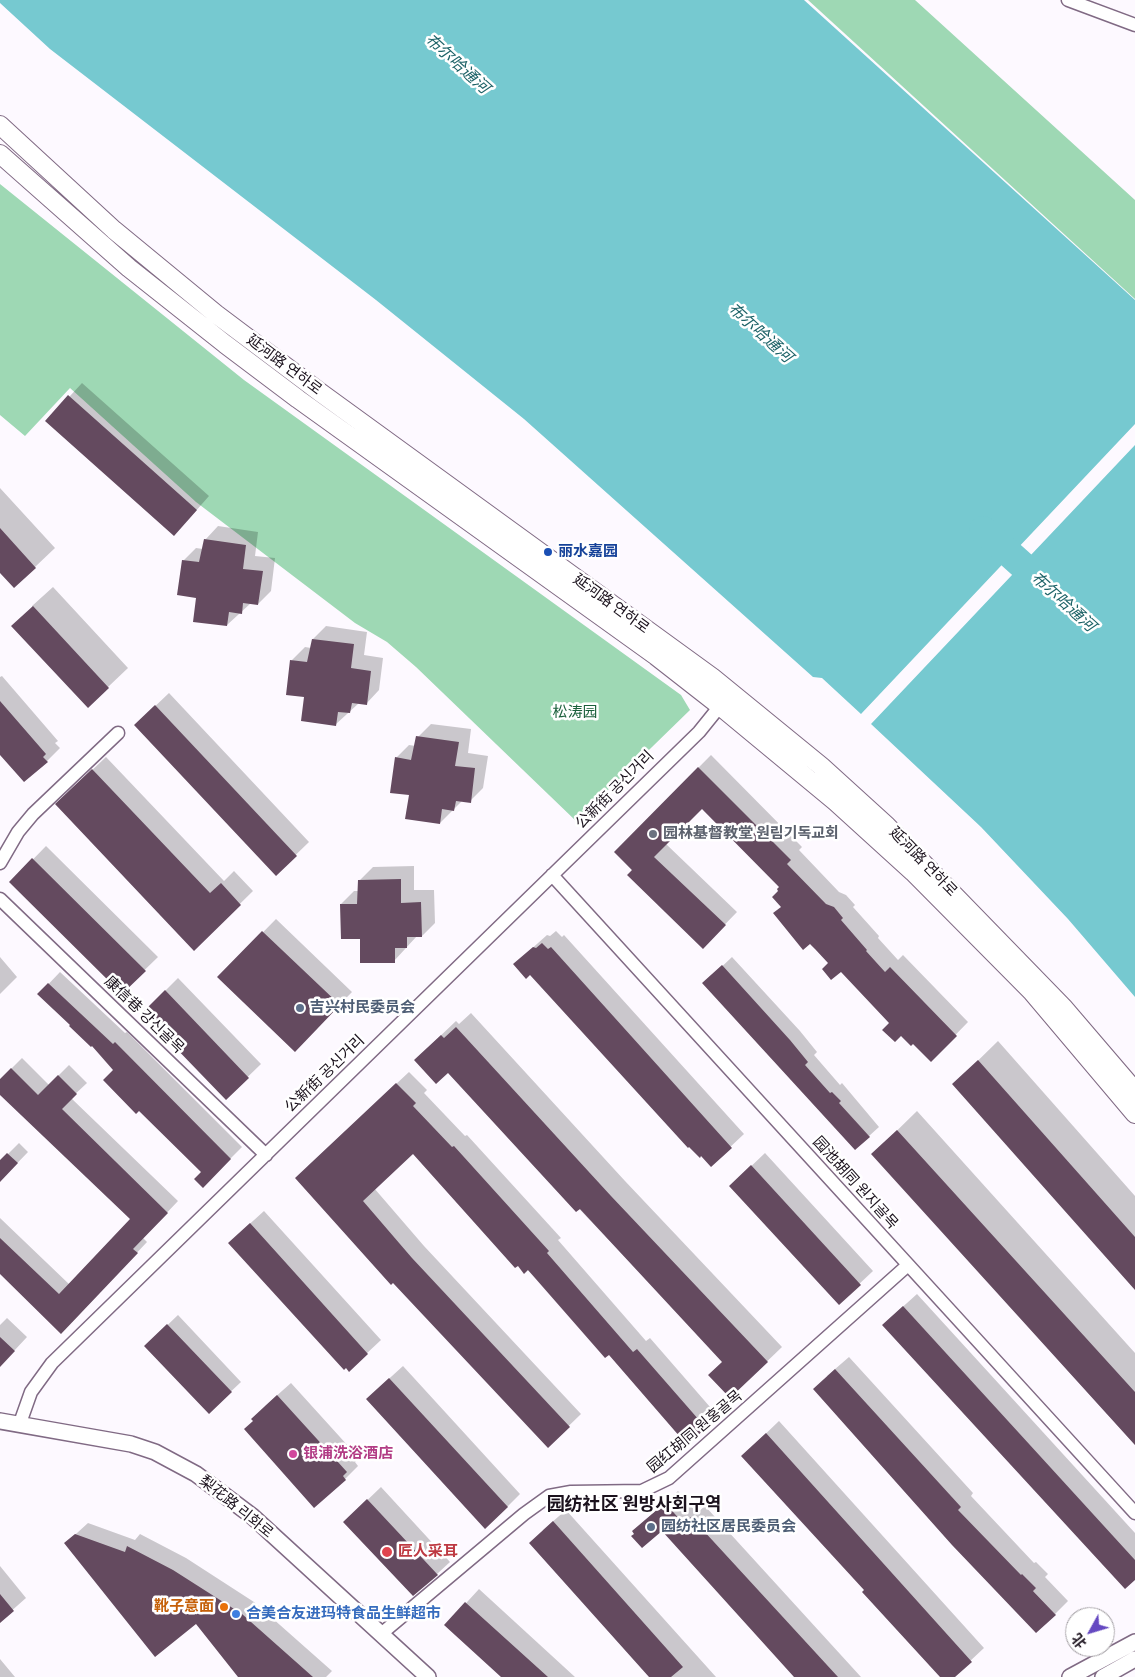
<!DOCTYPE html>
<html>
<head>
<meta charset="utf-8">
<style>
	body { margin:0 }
	#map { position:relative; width:1135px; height:1677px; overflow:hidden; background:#fdf9ff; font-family:"PT Sans Narrow","Noto Sans SC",sans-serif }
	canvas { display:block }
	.north { position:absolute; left:1065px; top:1607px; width:50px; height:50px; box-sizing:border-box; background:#fff; border:1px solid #a4a0a5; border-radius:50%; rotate:231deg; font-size:14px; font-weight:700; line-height:20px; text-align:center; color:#1b121d }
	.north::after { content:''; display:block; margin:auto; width:18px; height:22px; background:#6549c1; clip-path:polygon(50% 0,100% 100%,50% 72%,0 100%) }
</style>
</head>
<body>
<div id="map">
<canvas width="1135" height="1677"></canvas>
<div class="north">北</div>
</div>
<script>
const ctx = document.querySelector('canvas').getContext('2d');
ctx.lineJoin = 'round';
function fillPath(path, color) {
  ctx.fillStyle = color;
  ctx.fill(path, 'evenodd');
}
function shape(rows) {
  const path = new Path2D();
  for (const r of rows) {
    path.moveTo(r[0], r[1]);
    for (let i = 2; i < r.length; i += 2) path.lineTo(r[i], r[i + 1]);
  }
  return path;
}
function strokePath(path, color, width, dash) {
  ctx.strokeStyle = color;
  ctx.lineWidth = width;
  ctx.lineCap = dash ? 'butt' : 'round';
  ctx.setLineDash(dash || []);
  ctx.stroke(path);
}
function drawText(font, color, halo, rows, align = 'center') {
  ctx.font = font + ' "PT Sans Narrow","Noto Sans SC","Noto Sans KR",sans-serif';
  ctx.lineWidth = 5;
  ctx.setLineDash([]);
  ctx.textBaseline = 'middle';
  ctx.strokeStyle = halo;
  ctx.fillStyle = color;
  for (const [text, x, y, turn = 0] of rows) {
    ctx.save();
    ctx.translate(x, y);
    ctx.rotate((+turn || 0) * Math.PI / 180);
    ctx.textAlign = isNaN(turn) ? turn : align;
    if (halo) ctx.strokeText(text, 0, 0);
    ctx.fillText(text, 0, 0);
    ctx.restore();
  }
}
fillPath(shape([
	[808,0,915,0,1135,200,1135,299],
	[0,184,244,380,681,695,690,710,576,821,416,667,387,642,355,623,196,502,70,388,25,436,0,415]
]), '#9ed8b4');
fillPath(shape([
	[0,0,804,0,1135,300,1135,424,861,714,822,678,813,677,524,419,376,300,50,49,0,3],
	[1135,445,1135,997,1068,919,981,827,871,724]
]), '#76c9d0');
fillPath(shape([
	[82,383,209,496,187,521,47,421],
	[0,488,55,548,35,567,0,571],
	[218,526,258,532,255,556,275,558,271,591,258,604,251,603,227,625,197,597,183,561,196,548,203,549,205,540],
	[53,587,128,668,88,706,32,606],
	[326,626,367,632,364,655,383,658,379,690,366,704,359,703,335,725,306,696,292,660,305,647,311,648,313,639],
	[2,676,58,741,55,743,60,748,47,761,0,753,0,677],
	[169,693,309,842,276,874,149,712],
	[431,724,471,729,468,753,488,756,483,788,470,801,463,800,440,823,410,794,396,758,409,745,416,746,418,737],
	[711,755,802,847,799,850,839,892,846,895,855,905,853,907,879,936,878,938,898,960,903,955,968,1022,931,1060,891,1023,841,970,829,963,782,906,781,887,702,808,666,844,737,912,703,947,615,852],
	[106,757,224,881,234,871,253,891,194,949,70,791],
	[46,846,158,957,122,992,11,882],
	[414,866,414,890,434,890,435,923,422,936,417,936,394,961,361,938,341,904,354,891,359,891,360,880,373,867],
	[276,919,352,992,308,1037,219,977],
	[556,931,562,937,564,935,744,1134,711,1165,528,952,547,935,550,936],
	[0,957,17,977,0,994],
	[732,957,800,1031,817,1052,814,1055,840,1085,842,1083,879,1127,869,1136,714,974],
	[60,972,125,1033,127,1032,242,1147,203,1186,203,1172,115,1070,72,1025,39,994],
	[178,978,261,1064,226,1098,143,1013],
	[471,1013,625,1181,782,1347,730,1397,724,1361,448,1071,415,1060,456,1021,459,1024],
	[998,1041,1135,1196,1135,1287,954,1084],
	[22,1058,49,1085,69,1065,87,1083,71,1098,178,1201,143,1238,147,1242,72,1322,0,1273,0,1218,70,1285,131,1219,0,1093,0,1080],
	[409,1072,427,1090,424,1093,465,1136,467,1135,561,1238,558,1240,646,1341,650,1338,717,1415,705,1427,609,1353,413,1153,374,1188,424,1246,581,1414,548,1446,308,1166],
	[917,1111,1135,1353,1135,1445,873,1154],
	[19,1143,28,1152,0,1181,0,1162],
	[765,1153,873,1271,839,1303,744,1173],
	[264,1211,381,1340,349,1370,243,1230],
	[917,1294,1135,1533,1135,1578,897,1312],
	[178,1315,241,1382,209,1412,156,1336],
	[7,1318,27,1337,0,1366,0,1325],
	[849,1357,973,1493,971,1496,1034,1563,1036,1562,1048,1574,1045,1577,1068,1601,1055,1614,827,1376],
	[403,1366,520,1494,507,1507,381,1386],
	[291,1383,359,1458,355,1462,358,1466,345,1479,254,1420,265,1406],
	[779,1421,984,1648,953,1677,941,1677,866,1590,756,1443],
	[381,1487,450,1562,437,1574,358,1509],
	[678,1491,697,1513,705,1506,861,1677,796,1677,663,1529,636,1534,633,1531],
	[566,1510,716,1677,651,1677,543,1530],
	[88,1523,135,1540,140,1534,186,1558,254,1602,332,1671,326,1677,239,1677,196,1622,66,1543],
	[0,1566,26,1598,0,1621],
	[479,1589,575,1677,503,1677,446,1625],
	[0,1659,15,1677,0,1677]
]), '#0003');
strokePath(shape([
	[983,530,1050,590]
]), '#76c9d0', 28);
fillPath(shape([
	[68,395,197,510,174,536,45,421],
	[0,528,36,568,14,588,0,573],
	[204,539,246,545,243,569,263,571,258,605,243,603,242,614,229,612,227,626,193,622,196,598,177,595,182,560,199,562],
	[33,606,109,688,88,708,11,626],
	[312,639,354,644,351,668,371,671,367,705,352,703,350,713,338,712,336,726,301,721,304,697,286,695,290,660,307,662],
	[0,701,46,754,43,757,48,762,24,782,0,755],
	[155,705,297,856,276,876,134,725],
	[416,736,459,742,455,766,475,768,471,803,456,801,454,811,442,809,440,824,405,819,409,795,390,793,395,757,411,760],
	[698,767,791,860,787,864,826,904,834,907,843,918,841,920,867,950,866,951,885,972,890,967,957,1036,931,1062,913,1044,911,1046,901,1036,895,1042,882,1030,889,1023,841,972,831,980,822,969,828,963,815,949,810,944,803,950,773,913,781,907,772,897,778,891,777,889,779,887,702,809,654,857,726,925,703,949,627,875,632,870,614,852],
	[92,769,210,893,221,883,241,905,194,951,55,804],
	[32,858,146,971,122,994,9,882],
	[401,879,401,903,421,902,422,937,407,937,407,948,395,948,395,963,360,963,360,939,341,939,340,904,357,904,358,880],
	[262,931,340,1005,295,1052,217,977],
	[542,943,548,949,551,947,732,1148,711,1167,701,1156,700,1158,689,1147,688,1148,530,975,526,979,513,964,533,947,536,948],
	[722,965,790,1040,808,1062,805,1065,830,1093,832,1092,841,1101,839,1103,870,1137,855,1150,702,983],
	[48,983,113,1044,115,1042,231,1159,203,1188,194,1179,201,1172,139,1111,136,1114,103,1080,113,1070,92,1046,91,1047,69,1026,70,1025,37,994],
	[165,990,249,1078,226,1100,142,1013],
	[456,1027,611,1196,768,1362,730,1398,708,1375,722,1362,580,1209,576,1212,448,1073,436,1084,414,1060,441,1035,444,1038],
	[978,1060,1135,1237,1135,1290,952,1084],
	[11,1068,38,1095,58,1075,77,1094,62,1109,168,1213,133,1249,138,1253,61,1334,0,1274,0,1238,59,1294,130,1219,0,1095,0,1079],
	[396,1083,416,1103,413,1106,452,1147,454,1146,549,1251,547,1253,633,1352,637,1349,706,1428,687,1445,609,1355,605,1358,528,1270,524,1274,518,1266,515,1268,413,1154,363,1201,412,1258,570,1427,548,1448,393,1283,391,1285,295,1178],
	[897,1130,1135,1392,1135,1445,871,1154],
	[7,1153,18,1163,0,1182,0,1160],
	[751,1165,861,1285,839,1305,729,1186],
	[250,1223,368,1354,349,1372,346,1368,344,1370,228,1243],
	[903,1306,1135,1560,1135,1580,1125,1589,882,1325],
	[167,1324,232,1392,209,1414,144,1346],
	[0,1337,15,1351,0,1367],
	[835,1369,961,1507,958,1510,1021,1575,1022,1574,1036,1588,1033,1591,1056,1615,1036,1633,952,1545,813,1389],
	[389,1378,508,1507,485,1529,366,1399],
	[277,1395,347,1472,343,1476,346,1480,314,1508,244,1429,253,1421,251,1419],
	[766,1433,972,1662,955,1677,940,1677,862,1592,864,1590,741,1456],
	[367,1499,438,1575,413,1596,343,1522],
	[665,1503,684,1524,691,1517,838,1677,794,1677,662,1531,642,1548,631,1536,634,1534,632,1531],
	[553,1521,683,1667,671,1677,649,1677,529,1543],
	[75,1534,125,1552,127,1546,173,1570,242,1614,313,1677,238,1677,196,1624,155,1657,64,1543],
	[0,1594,14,1611,0,1623],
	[465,1602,548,1677,501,1677,444,1625]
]), '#644a5f');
const minor = shape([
	[1068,0,1135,25],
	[0,863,18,832,33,814,118,733],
	[552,875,1135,1513],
	[0,899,266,1155],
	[20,1423,31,1392,52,1363,699,732,724,701],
	[381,1634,524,1514,549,1496,571,1492,642,1491,669,1478,908,1265]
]);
const tertiary = shape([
	[0,1421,131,1444,155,1452,196,1474,252,1516,428,1677],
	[1070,1677,1135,1642],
	[1103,1677,1135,1659]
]);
const secondary = shape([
	[0,125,114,230,216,314,321,393,712,677,821,766,887,826,1064,1008,1135,1091],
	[0,154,129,268,225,344,298,399,656,656,720,706,836,802,913,872,1032,992,1135,1114]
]);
strokePath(minor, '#806a84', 15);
strokePath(tertiary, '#806a84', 18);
strokePath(secondary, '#806a84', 20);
strokePath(minor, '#fff', 12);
strokePath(tertiary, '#fff', 15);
strokePath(secondary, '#fff', 18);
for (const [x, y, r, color] of [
	[548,552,5,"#1a4fb4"],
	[653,834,5,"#6b7280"],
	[300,1008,5,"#5c6f8a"],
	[293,1454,5,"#d1479c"],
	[651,1527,5,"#5c6f8a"],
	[387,1552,6,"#e0444e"],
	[224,1607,5,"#e8710a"],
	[236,1614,5,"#3f7fe0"]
]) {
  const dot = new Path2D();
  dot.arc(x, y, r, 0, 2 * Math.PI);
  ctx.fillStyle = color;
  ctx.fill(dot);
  strokePath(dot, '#fff', 2);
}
drawText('15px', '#1b121d', '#fff', [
	["延河路 연하로",284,365,37],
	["延河路 연하로",611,604,36],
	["公新街 공신거리",615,790,-45],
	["延河路 연하로",923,862,46],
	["康信巷 강신골목",144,1015,44],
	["公新街 공신거리",325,1074,-44],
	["园池胡同 원지골목",855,1183,48],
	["园红胡同 원홍골목",695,1432,-40],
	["梨花路 리화로",236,1507,39]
]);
drawText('bold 15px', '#164399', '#fff', [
	["丽水嘉园",558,552]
], 'left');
drawText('15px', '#1b603c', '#fff', [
	["松涛园",575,713]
]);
drawText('bold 15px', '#5b616d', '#fff', [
	["园林基督教堂 원림기독교회",663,834]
], 'left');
drawText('bold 15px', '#4e5e75', '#fff', [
	["吉兴村民委员会",310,1008],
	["园纺社区居民委员会",661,1527]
], 'left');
drawText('bold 15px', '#b23c85', '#fff', [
	["银浦洗浴酒店",303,1454]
], 'left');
drawText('bold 15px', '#be3a42', '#fff', [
	["匠人采耳",398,1552]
], 'left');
drawText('bold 15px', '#c56008', '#fff', [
	["靴子意面",214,1607]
], 'right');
drawText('bold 15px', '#366cbe', '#fff', [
	["合美合友进玛特食品生鲜超市",246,1614]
], 'left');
drawText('italic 16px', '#1e6368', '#fff', [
	["布尔哈通河",457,64,42],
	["布尔哈通河",760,333,42],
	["布尔哈通河",1063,602,42]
]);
drawText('bold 18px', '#1b121d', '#fff', [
	["园纺社区 원방사회구역",634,1505]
]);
</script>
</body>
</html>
